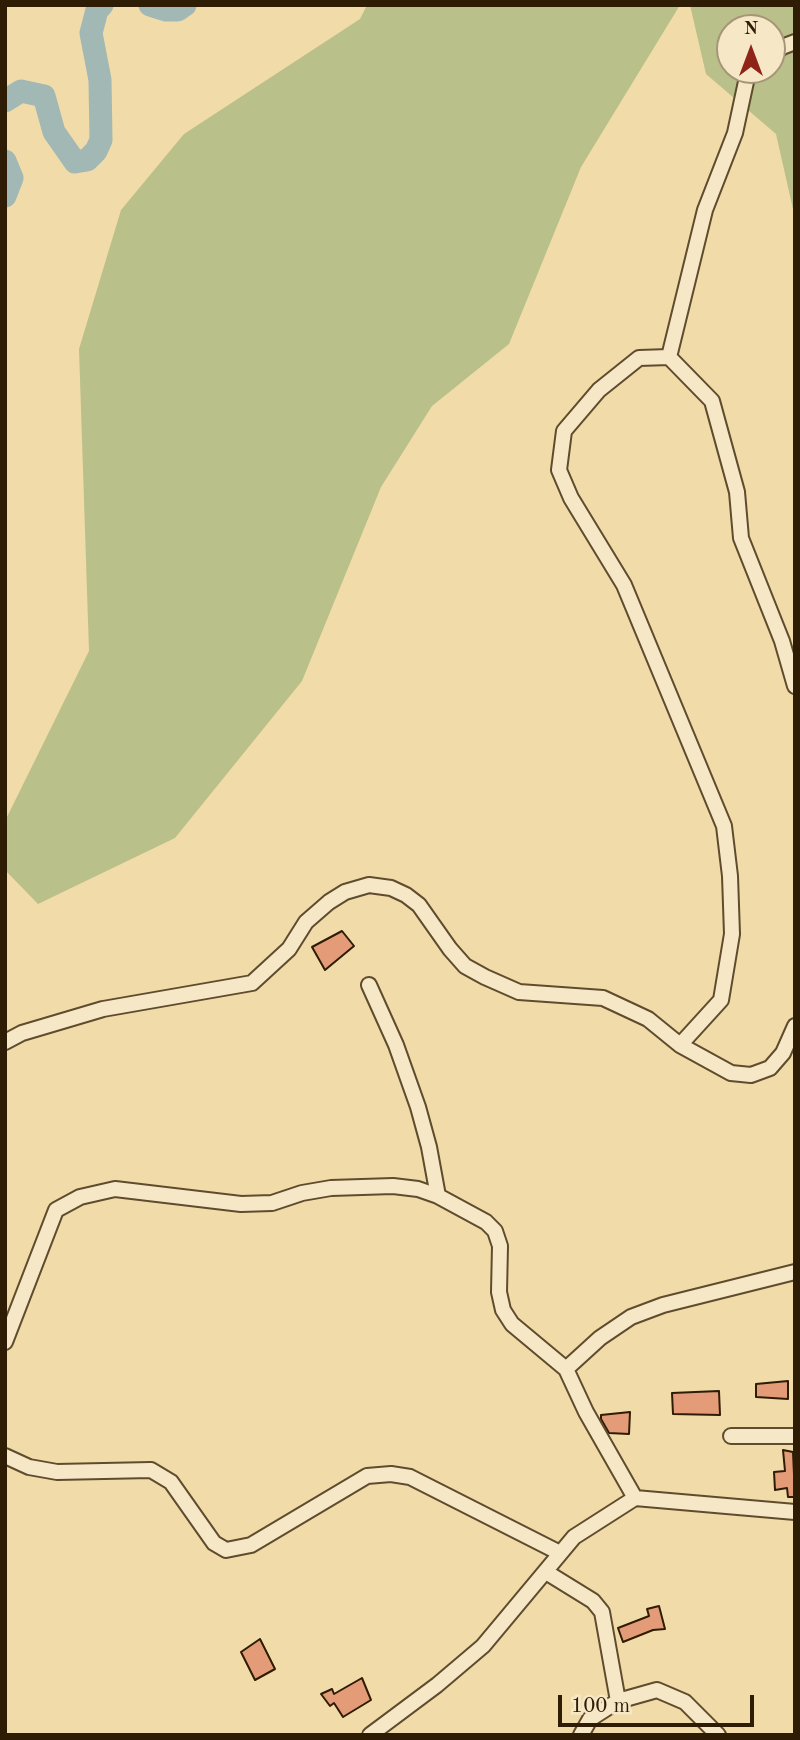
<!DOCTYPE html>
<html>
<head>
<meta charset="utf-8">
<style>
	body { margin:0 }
	#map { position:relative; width:800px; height:1740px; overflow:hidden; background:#f1dba9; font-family:"Old Standard TT",serif }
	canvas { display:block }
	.frame { position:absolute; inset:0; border:7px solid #2e1c05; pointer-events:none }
	.north { position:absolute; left:716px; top:14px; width:70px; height:70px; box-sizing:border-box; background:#f6e8c7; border:2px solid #a69679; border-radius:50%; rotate:0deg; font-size:19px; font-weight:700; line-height:28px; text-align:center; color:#2e1c05 }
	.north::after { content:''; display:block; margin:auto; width:24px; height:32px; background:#8f2418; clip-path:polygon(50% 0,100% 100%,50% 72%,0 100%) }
	.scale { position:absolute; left:558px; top:1695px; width:196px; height:32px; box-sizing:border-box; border:4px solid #2e1c05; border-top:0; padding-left:9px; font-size:21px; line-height:24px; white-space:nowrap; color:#2e1c05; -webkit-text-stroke:5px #f6e8c7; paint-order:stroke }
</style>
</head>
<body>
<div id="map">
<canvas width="800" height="1740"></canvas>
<div class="frame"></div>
<div class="north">N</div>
<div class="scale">100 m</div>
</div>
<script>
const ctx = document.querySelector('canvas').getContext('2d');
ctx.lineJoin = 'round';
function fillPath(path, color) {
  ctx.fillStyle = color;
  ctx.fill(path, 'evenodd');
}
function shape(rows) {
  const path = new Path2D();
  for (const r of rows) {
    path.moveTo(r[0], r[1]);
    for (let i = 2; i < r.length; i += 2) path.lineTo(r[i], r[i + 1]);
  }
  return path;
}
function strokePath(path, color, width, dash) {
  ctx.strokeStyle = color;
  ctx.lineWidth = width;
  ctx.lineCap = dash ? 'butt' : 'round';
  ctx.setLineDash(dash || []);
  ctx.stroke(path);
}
fillPath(shape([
	[367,5,680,5,581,167,509,344,432,406,381,487,302,681,175,838,38,904,5,870,5,821,89,651,79,349,121,210,184,134,360,19],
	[690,5,795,5,795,218,776,134,706,74],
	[730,28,772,28,772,70,730,70]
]), '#b9c089');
strokePath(shape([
	[150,5,166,10,178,10,185,5],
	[5,101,21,91,44,96,54,132,75,162,87,160,96,151,101,140,100,80,91,33,97,10,102,5],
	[5,161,12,178,5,196]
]), '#a1b8b5', 23);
const building = shape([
	[342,931,354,946,325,970,312,947,342,931],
	[788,1381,788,1399,756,1397,756,1384,788,1381],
	[719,1391,720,1415,673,1414,672,1393,719,1391],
	[630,1412,629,1434,609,1433,601,1419,601,1415,630,1412],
	[783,1450,793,1452,795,1497,788,1497,787,1488,775,1490,774,1472,785,1471,783,1450],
	[659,1606,665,1629,653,1630,623,1642,618,1628,649,1616,647,1609,659,1606],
	[260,1639,275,1669,255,1680,241,1652,260,1639],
	[362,1678,371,1700,343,1717,334,1703,330,1706,321,1694,332,1689,334,1694,362,1678]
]);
fillPath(building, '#e49c78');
strokePath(building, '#2e1c05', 2);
const minor = shape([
	[772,56,782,47,795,42],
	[669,357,705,210,735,133,747,77,756,70],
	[369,985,396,1045,418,1107,429,1147,438,1196],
	[5,1042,22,1033,103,1009,252,983,289,949,306,922,329,902,345,892,369,885,391,888,406,895,419,905,450,949,465,966,485,977,519,992,603,998,648,1019,680,1045,731,1073,751,1075,770,1068,783,1053,795,1026],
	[680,1045,721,1000,732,934,730,876,724,826,624,585,571,498,559,470,564,431,599,390,639,358,669,357,712,401,737,492,741,538,782,641,795,686],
	[5,1342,56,1210,80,1197,115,1189,241,1204,272,1203,302,1193,331,1188,393,1186,418,1189,438,1196,486,1222,495,1231,500,1246,499,1292,503,1310,512,1324,566,1369,586,1412,635,1498],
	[566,1369,600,1338,631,1317,663,1305,795,1272],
	[731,1436,795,1436],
	[5,1456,29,1467,57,1472,151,1470,171,1482,214,1543,226,1550,251,1545,367,1476,391,1474,410,1477,560,1553],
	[546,1572,593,1601,602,1612,618,1701],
	[370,1735,437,1685,483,1646,574,1537,635,1498,795,1512],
	[581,1735,590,1719,618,1701,657,1690,685,1702,718,1735]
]);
strokePath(minor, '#5f4c2e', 18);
strokePath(minor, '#f6e8c7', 14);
</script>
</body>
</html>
